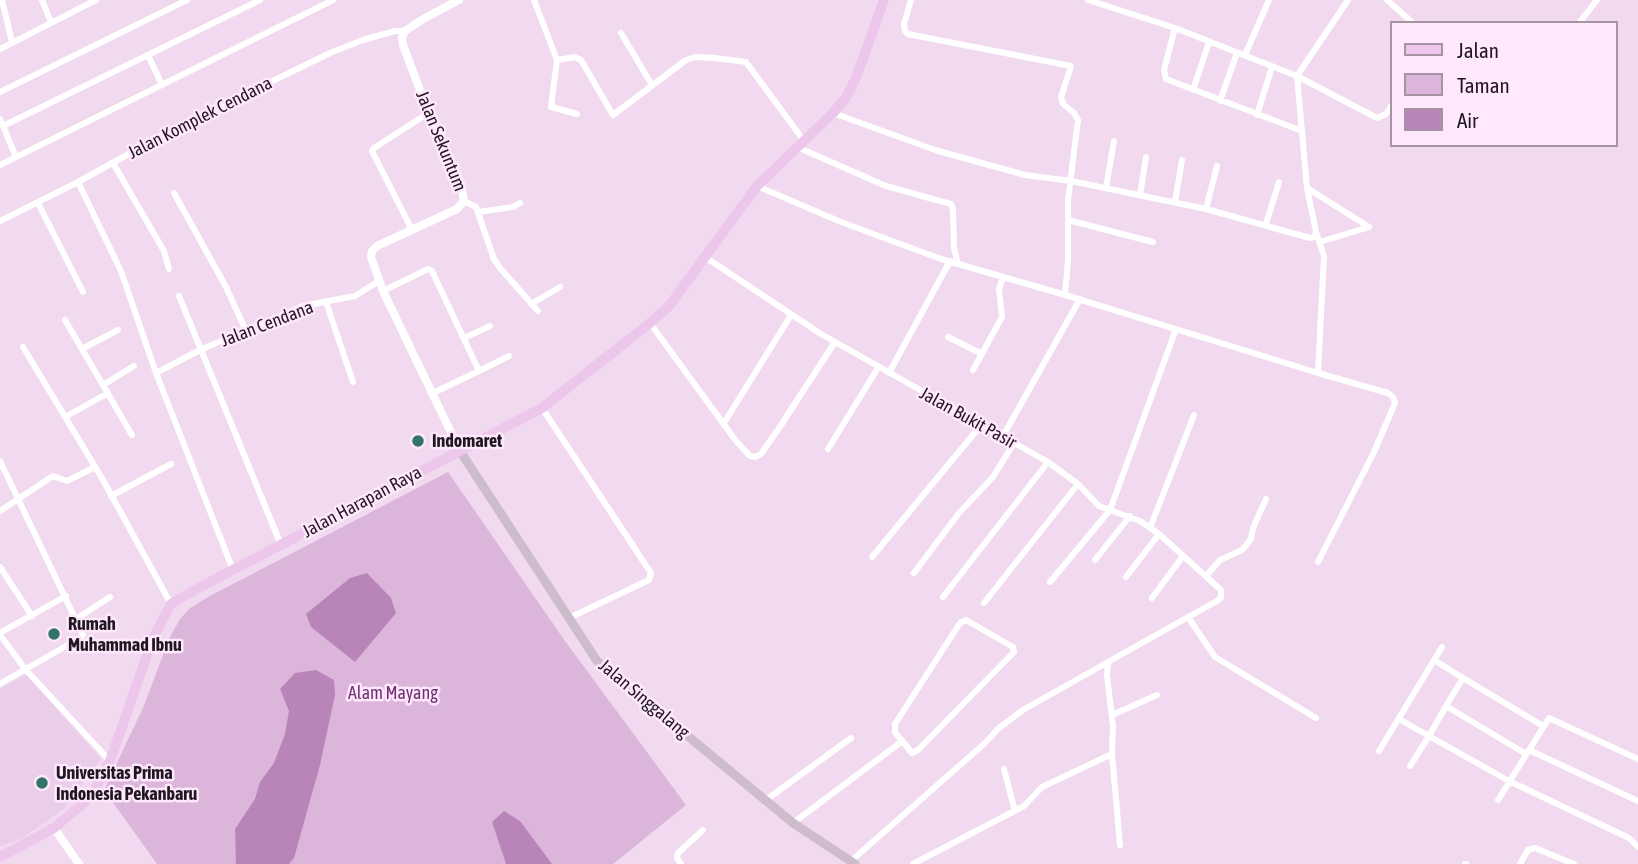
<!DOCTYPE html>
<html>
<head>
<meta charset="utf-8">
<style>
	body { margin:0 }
	#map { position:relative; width:1638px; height:864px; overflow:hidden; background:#f1daf0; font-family:"Asap Condensed",sans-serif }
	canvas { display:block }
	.legend { position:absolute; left:1390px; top:21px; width:228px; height:126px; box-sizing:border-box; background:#ffe7fe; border:2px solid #a694a5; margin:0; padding:9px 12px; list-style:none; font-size:21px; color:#201820 }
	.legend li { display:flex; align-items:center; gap:14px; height:35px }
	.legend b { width:35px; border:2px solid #a694a5 }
</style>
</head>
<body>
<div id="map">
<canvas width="1638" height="864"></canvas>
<ul class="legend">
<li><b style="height:9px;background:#ecc7eb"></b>Jalan</li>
<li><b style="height:19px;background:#dbb6da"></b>Taman</li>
<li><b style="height:19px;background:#b985b8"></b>Air</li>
</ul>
</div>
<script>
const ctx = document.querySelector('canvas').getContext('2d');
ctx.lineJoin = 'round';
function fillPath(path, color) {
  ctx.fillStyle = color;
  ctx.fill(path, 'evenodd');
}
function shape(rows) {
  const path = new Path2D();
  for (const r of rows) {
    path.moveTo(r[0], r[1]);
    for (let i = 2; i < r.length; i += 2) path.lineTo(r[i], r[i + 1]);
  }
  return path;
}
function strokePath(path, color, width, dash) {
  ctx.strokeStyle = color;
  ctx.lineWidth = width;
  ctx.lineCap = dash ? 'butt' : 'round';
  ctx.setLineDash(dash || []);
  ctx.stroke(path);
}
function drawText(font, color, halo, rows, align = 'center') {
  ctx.font = font + ' "Asap Condensed",sans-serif';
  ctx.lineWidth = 5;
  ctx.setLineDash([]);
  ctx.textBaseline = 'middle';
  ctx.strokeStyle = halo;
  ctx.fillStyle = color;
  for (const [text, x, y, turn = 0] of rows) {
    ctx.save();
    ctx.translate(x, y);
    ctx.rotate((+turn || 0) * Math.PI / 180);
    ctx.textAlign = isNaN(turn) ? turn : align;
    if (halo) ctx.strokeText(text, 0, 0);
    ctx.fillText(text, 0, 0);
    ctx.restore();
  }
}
fillPath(shape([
	[26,674,101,759,65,808,21,839,0,846,0,689]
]), '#eacde8');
fillPath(shape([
	[448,472,565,641,686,805,613,864,157,864,104,790,143,708,169,639,180,619,189,609,208,597]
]), '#dbb6da');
fillPath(shape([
	[367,573,391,598,396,613,355,662,311,627,306,614,350,578],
	[316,670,334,680,335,695,320,765,294,858,289,864,236,864,235,829,255,799,260,782,274,763,285,734,289,711,280,689,295,673],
	[504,811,520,821,552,864,506,864,492,822]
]), '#b985b8');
strokePath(shape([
	[2,0,12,42],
	[42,0,51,22],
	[534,0,557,60,551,107,577,114],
	[911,0,904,24,905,31,908,34,1071,66,1061,97,1063,104,1074,113,1078,120,1068,200,1068,260,1065,295],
	[1088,0,1175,28,1297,76,1348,0],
	[1387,0,1413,23],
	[1579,23,1597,0],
	[1175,28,1164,70,1166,79,1302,131],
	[621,33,652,85],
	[0,49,96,0],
	[148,55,162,85],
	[1245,55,1269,0],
	[557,60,575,57,581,60,613,115,686,60,695,57,715,58,746,62,804,141],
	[1193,90,1209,42],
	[0,92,187,0],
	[1220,101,1237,53],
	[833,113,935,150,1025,175,1071,181,1206,209,1310,238,1314,237,1316,232,1307,188,1297,76,1377,118,1386,114,1391,106],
	[1257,115,1272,67],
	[0,119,3,126,260,0],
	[3,126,16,157],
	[797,147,886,186,951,204,953,210,954,248,958,264],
	[113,163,164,251,169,269],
	[0,165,333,0],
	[78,182,121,271,156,373,233,570],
	[757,186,841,222,941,259,1062,294,1318,373,1324,256,1316,232],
	[1106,188,1114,141],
	[1307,188,1369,227],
	[174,193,226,287,246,331],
	[1140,195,1146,157],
	[464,201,476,207,494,259,500,268,538,311],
	[1175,202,1182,160],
	[38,203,83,292],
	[1206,209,1217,166],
	[478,212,513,207,520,203],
	[1068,220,1153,242],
	[0,221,78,182,172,130,330,53,363,40,395,31,405,31],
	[1266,224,1279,182],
	[412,230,372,151,374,148,430,112],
	[1320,242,1369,227],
	[705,257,821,334,1048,462,1078,484,1099,506,1140,521,1159,534,1221,590,1221,598,1215,602,1108,662,1107,675,1113,727,1112,754,1120,845],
	[383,291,428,269,432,271,479,371,433,393],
	[179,296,281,545],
	[326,302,353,382],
	[531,304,560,287],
	[65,320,132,435],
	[650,323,736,441,750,456,755,457,761,454,781,425,835,342],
	[948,337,982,354],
	[464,338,490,326],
	[23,347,103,480,171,604],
	[82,349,118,330],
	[973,370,1002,317,999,289,1003,277],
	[479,371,509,356],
	[156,373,200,350,303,306,355,296,379,281],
	[889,373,950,261],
	[103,385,134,366],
	[542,408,651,573,649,580,569,618],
	[65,417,108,393],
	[724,423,791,315],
	[1003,436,1080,299],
	[828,449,878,368],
	[0,461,83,635,80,638,0,684],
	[111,496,171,464],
	[0,511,53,476,67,481,95,467],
	[1150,528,1194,415],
	[872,557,982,424],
	[1095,560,1130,516],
	[1318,562,1374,452,1395,403,1393,397,1388,393,1318,373],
	[0,567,32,616],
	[914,573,959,513,993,477,1014,443],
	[1207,575,1220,560,1242,550,1251,539,1253,528,1266,499],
	[1126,577,1159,534],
	[1050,582,1110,510,1176,329],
	[943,597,1048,462],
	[1152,598,1183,556],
	[984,603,1078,484],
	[1188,617,1215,657,1316,718],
	[76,619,110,597],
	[966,620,1013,647,1014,652,918,750,912,753,895,732,895,724,960,623,966,620],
	[0,633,66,596],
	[0,635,26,670,110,761],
	[1434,660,1463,678],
	[1446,706,1429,736,1509,781,1629,838,1638,847],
	[1112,715,1157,695],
	[1399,719,1429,736,1410,766],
	[1529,750,1638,801],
	[1379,751,1442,647],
	[1526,754,1446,706,1463,678,1543,726],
	[1004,769,1015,811],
	[766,800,851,738],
	[1498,800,1549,718,1638,759],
	[793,823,901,742],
	[851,861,984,744,999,728,1023,710,1108,662],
	[681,864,677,858,678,853,703,830],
	[913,864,1024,806,1042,787,1112,754],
	[1465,864,1466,864],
	[1520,864,1528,850,1535,848,1574,864]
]), '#fff', 6);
strokePath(shape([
	[459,0,423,19,405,31,402,37,403,45,420,90,461,184,464,201,457,209,377,246,372,251,371,257,383,291,460,451],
	[54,828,79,864]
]), '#fff', 8);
strokePath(shape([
	[460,451,597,661,793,823,855,864]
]), '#cdbdcc', 9);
strokePath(shape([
	[0,857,54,828,86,801,95,789,110,761,153,638,171,604,204,585,542,408,650,323,669,306,757,186,833,113,845,99,856,78,884,0]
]), '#ecc7eb', 10);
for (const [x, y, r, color] of [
	[418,441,7,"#327567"],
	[54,634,7,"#327567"],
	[42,783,7,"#327567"]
]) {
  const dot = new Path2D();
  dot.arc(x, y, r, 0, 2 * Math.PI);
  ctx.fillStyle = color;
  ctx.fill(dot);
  strokePath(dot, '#ffe7fe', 2.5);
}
drawText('18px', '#201820', '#ffe7fe', [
	["Jalan Komplek Cendana",200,118,-27],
	["Jalan Sekuntum",441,141,68],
	["Jalan Cendana",267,324,-21],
	["Jalan Bukit Pasir",968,418,29],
	["Jalan Harapan Raya",362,502,-28],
	["Jalan Singgalang",644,699,40]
]);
drawText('bold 18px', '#201820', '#ffe7fe', [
	["Indomaret",432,441],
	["Rumah",68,624],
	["Muhammad Ibnu",68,645],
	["Universitas Prima",56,773],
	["Indonesia Pekanbaru",56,794]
], 'left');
drawText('18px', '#703171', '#ffe7fe', [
	["Alam Mayang",393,693]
]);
</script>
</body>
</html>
